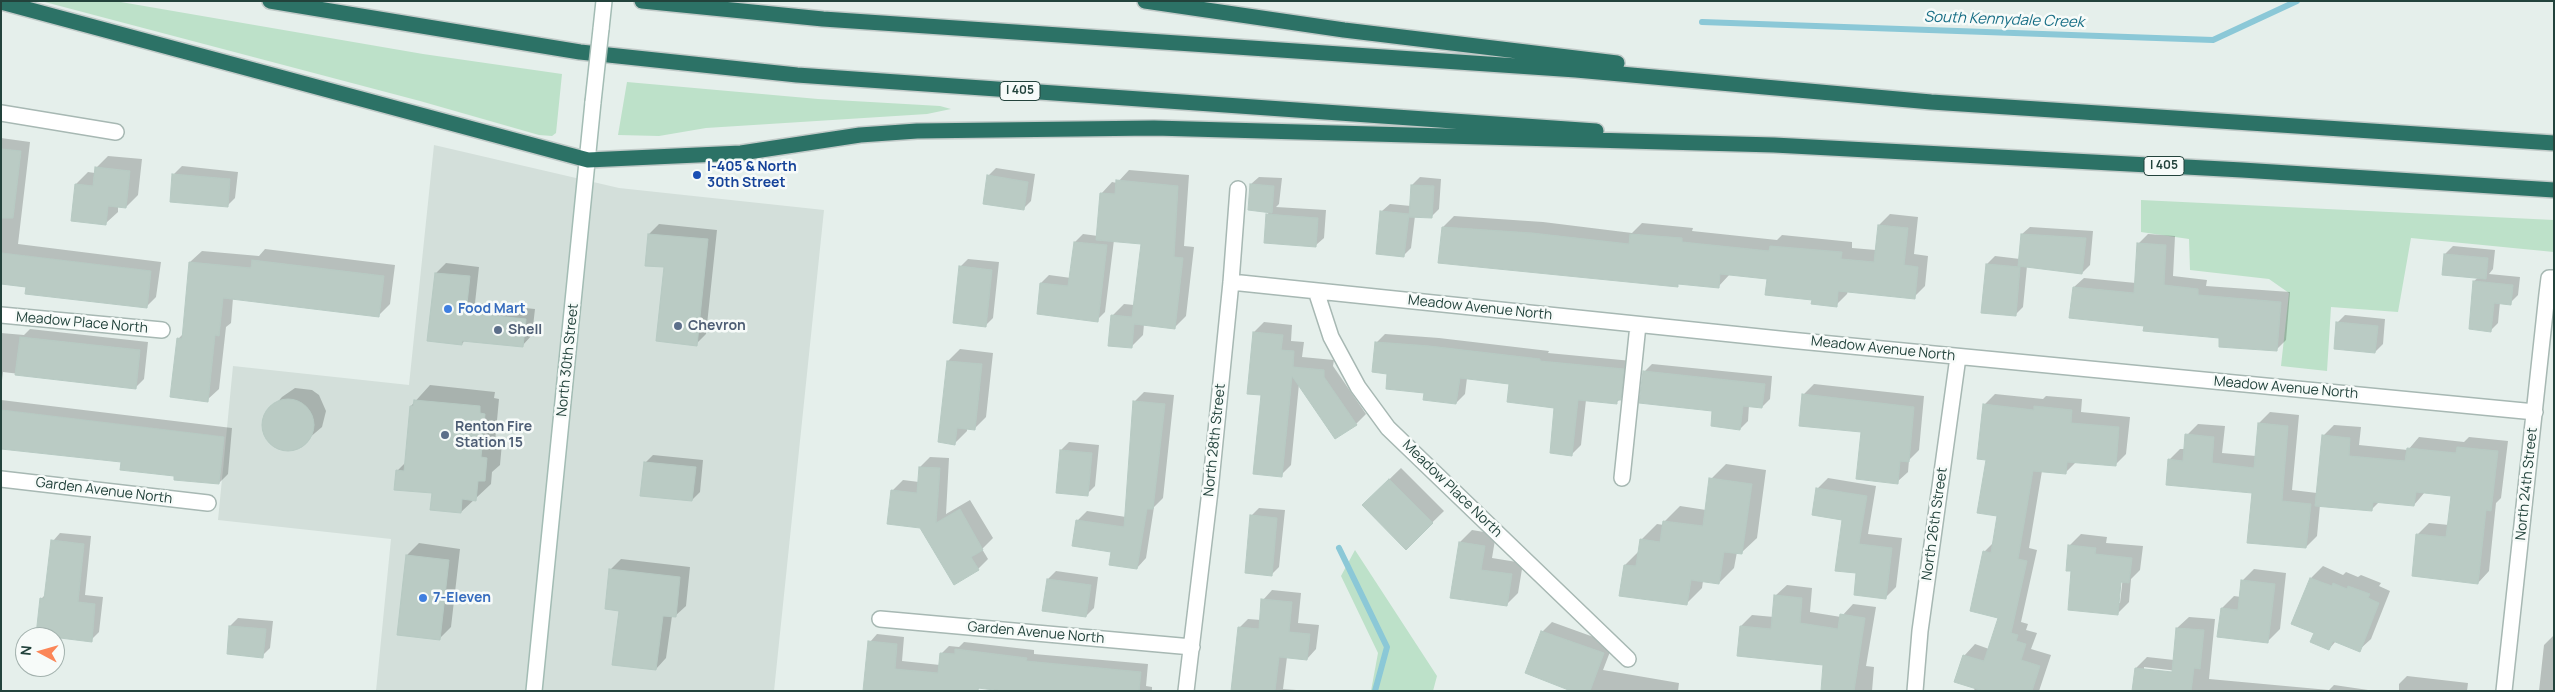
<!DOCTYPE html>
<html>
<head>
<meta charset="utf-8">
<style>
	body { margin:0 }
	#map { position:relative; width:2555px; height:692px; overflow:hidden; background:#e5efeb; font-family:Manrope,sans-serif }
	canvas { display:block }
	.frame { position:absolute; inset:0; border:2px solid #23433c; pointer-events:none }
	.north { position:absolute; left:15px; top:627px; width:50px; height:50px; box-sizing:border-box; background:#f7fbf9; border:1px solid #a2b1ad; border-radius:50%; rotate:276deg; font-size:14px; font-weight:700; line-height:20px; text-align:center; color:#23433c }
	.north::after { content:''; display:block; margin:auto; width:18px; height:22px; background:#fb8658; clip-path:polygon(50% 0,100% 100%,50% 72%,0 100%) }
</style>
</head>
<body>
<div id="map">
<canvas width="2555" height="692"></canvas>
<div class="frame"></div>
<div class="north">N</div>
</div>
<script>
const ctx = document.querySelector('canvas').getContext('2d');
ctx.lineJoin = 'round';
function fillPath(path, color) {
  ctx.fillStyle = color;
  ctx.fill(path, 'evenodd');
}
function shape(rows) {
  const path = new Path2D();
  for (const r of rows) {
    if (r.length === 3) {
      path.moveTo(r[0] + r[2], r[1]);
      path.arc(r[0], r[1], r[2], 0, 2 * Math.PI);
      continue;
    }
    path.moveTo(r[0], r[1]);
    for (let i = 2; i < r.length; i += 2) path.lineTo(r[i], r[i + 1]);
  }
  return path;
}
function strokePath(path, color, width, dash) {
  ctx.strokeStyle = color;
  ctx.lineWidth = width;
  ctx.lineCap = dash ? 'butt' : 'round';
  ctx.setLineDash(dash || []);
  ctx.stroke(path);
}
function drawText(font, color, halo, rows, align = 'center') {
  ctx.font = font + ' Manrope,sans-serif';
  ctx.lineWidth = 5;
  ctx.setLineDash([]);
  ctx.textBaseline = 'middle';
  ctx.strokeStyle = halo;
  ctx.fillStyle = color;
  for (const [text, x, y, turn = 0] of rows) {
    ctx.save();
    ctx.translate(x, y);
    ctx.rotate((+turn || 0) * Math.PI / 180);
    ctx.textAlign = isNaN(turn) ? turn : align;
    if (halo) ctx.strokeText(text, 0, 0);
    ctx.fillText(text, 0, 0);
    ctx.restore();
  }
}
fillPath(shape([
	[434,145,619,188,824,210,774,691,376,691,391,539,218,520,233,366,409,385]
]), '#d3dfda');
fillPath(shape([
	[41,1,115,1,423,54,562,74,556,133,552,136,539,135,420,101],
	[627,82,818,99,940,106,951,109,927,114,706,128,659,136,618,135],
	[2141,200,2554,220,2554,252,2411,238,2398,312,2331,307,2327,371,2281,366,2289,293,2269,279,2190,270,2189,239,2141,232],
	[1355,550,1437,676,1433,691,1371,691,1378,653,1341,576]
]), '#bde1c9');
fillPath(shape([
	[1,138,30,142,18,244,161,262,156,297,146,307,1,283],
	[108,156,142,159,138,195,126,207,118,206,118,212,106,223,72,220,76,184,88,172,95,173,96,168],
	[182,166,238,172,235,198,227,206,174,174],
	[996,168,1035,174,1031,201,1023,209,988,176],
	[1129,170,1189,175,1184,246,1194,247,1186,316,1175,327,1144,324,1143,335,1131,347,1112,316,1124,304,1134,305,1142,243,1114,240,1105,312,1097,320,1038,313,1041,283,1049,275,1071,278,1075,242,1083,234,1098,236,1101,194,1112,182,1117,183],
	[1259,177,1282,178,1279,204,1276,207,1326,210,1324,238,1316,245,1267,215,1270,211,1251,184],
	[1420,177,1441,179,1439,209,1431,217,1415,216,1411,248,1403,256,1382,211,1390,204,1411,206,1412,185],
	[1890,214,1918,217,1914,254,1928,256,1925,286,1914,297,1848,291,1847,294,1836,305,1813,298,1768,278,1730,274,1718,287,1443,227,1454,216,1543,222,1632,233,1642,223,1693,228,1692,231,1777,240,1782,235,1852,242,1852,248,1876,250,1879,225],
	[659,224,717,230,706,334,696,344,665,266,649,234],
	[2030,227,2093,231,2090,265,2082,273,2027,266,2023,307,2015,315,1987,264,1995,256,2020,259,2022,234],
	[2148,234,2175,236,2173,276,2207,280,2206,286,2290,292,2286,340,2277,349,2220,337,2145,325,2074,287,2084,278,2136,283,2139,243],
	[2453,246,2495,250,2493,269,2489,274,2520,277,2518,295,2510,303,2500,302,2498,323,2491,330,2474,281,2479,277,2445,254],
	[265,249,395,265,390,304,378,316,233,298,231,323,226,327,219,389,207,400,178,339,184,333,190,262,202,251,259,256],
	[968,259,999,262,993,318,985,326,960,267],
	[446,263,479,267,475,303,535,309,532,335,522,346,465,340,462,344,436,273],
	[2345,315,2385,319,2383,344,2375,352,2337,323],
	[1264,322,1292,325,1291,341,1304,342,1302,357,1334,360,1333,366,1366,414,1356,424,1299,384,1291,465,1281,475,1262,394,1254,332],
	[30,329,148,342,144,379,135,388,3,372,1,389,1,333,24,335],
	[1385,334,1439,338,1549,351,1548,353,1632,361,1629,390,1616,403,1586,400,1581,445,1572,454,1556,407,1511,383,1467,378,1465,394,1456,403,1426,392,1389,373,1376,343],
	[960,349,993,353,986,417,974,429,967,428,967,431,955,443,948,361],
	[1652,364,1772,376,1770,399,1762,407,1749,405,1748,421,1740,429,1714,410,1644,372],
	[1814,384,1924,396,1919,450,1909,460,1908,472,1897,482,1862,431,1803,395],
	[430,385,495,392,494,398,499,399,495,442,502,443,500,465,492,472,491,484,461,512,434,492,397,471,406,462,411,406],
	[295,388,312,390,319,395,326,411,322,427,295,450,278,449,272,444,264,431,265,416,282,397],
	[1144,392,1174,395,1163,498,1154,507,1146,558,1137,568,1113,551,1077,521,1087,511,1126,517,1134,402],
	[1995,394,2043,399,2046,396,2082,399,2081,412,2130,417,2126,454,2115,465,2077,461,2065,473,2042,471,2029,548,2037,550,2021,622,2028,624,2026,630,2037,633,2031,649,2051,655,2039,691,1974,691,1975,687,1964,656,1975,644,1989,649,1999,617,1984,552,1994,542,1998,515,1987,459,1984,405],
	[1,400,232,428,228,474,219,483,176,475,123,461,1,448],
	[2270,412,2299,415,2292,490,2317,493,2323,436,2334,425,2361,427,2359,445,2408,450,2419,437,2464,442,2469,437,2508,441,2501,498,2496,503,2489,571,2478,583,2418,534,2429,523,2449,525,2453,495,2425,492,2414,505,2380,501,2371,510,2320,505,2317,536,2306,547,2254,492,2169,460,2180,449,2185,449,2187,435,2198,424,2225,426,2222,453,2256,456,2259,423],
	[1069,442,1099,445,1095,486,1087,494,1061,450],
	[653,455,703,460,700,492,692,500,645,463],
	[930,457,949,458,946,514,970,500,993,538,982,549,988,559,978,569,921,527,892,491,903,480,919,482,920,467],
	[1726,464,1766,470,1757,538,1741,553,1737,552,1734,568,1719,583,1703,581,1702,588,1687,603,1625,565,1640,550,1641,540,1657,524,1664,525,1664,522,1680,506,1706,510,1711,479],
	[1401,468,1444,511,1406,548,1363,505],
	[1828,478,1876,486,1868,534,1902,538,1896,587,1886,597,1858,572,1843,519,1813,514,1818,488],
	[1259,508,1285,510,1279,567,1271,575,1251,516],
	[1472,530,1496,534,1492,558,1523,563,1518,593,1506,605,1460,542],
	[60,533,91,536,85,595,103,597,99,632,91,640,41,599,46,594,53,541],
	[2081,534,2107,537,2106,543,2143,546,2140,570,2131,579,2129,602,2117,614,2073,570,2069,546],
	[2120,576,2123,576,2120,603,2118,603],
	[419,543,460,549,451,627,439,639,407,555],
	[621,559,690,567,686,606,675,616,672,616,666,658,656,669,620,610,611,569],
	[2323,566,2343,575,2346,572,2358,577,2361,575,2381,583,2379,586,2390,591,2371,639,2359,650,2336,641,2329,649,2315,632,2292,623,2311,578],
	[2254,569,2286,573,2280,629,2268,641,2222,608,2234,596,2241,597,2242,581],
	[1056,571,1098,577,1094,608,1086,616,1048,579],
	[1787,585,1812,588,1810,612,1841,617,1853,604,1876,607,1866,666,1874,667,1872,691,1822,691,1825,664,1741,626,1752,615,1774,617,1775,596],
	[1272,590,1301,593,1298,623,1319,625,1316,649,1307,659,1287,657,1283,689,1310,691,1232,691,1239,628,1248,619,1261,620,1263,600],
	[2189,617,2215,619,2209,679,2329,690,2334,685,2375,691,2133,691,2136,668,2147,657,2174,660,2177,628],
	[2144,667,2178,671,2178,674,2144,670],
	[238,618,273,621,270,648,262,656,230,626],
	[1552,622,1613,644,1603,670,1679,683,1678,691,1574,691,1542,632],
	[877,634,904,637,902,661,940,665,941,654,949,646,959,647,964,642,1034,650,1034,654,1148,664,1146,686,1152,687,1152,691,1015,691,980,687,978,690,864,691,870,642],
	[2554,635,2554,691,2539,691,2544,645],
	[2407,676,2468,683,2467,691,2399,691,2399,684]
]), '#0003');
strokePath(shape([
	[1702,22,2213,40,2297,1],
	[1339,548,1387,647,1375,691]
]), '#8bc8d7', 6);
const building = shape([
	[1,149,21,151,13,218,1,218,1,149],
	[95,167,130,171,126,208,108,206,106,225,71,221,75,184,93,186,95,167],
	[172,174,230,179,228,207,170,202,172,174],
	[987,175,1028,182,1024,210,983,204,987,175],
	[1116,180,1178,186,1174,257,1183,258,1175,329,1134,324,1132,348,1108,346,1111,315,1132,317,1141,244,1096,240,1100,193,1115,194,1116,180],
	[1250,184,1274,186,1272,213,1248,210,1250,184],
	[1411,185,1434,186,1432,218,1409,217,1411,185],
	[1380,211,1409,214,1404,257,1376,254,1380,211],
	[1266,214,1318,218,1316,247,1264,243,1266,214],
	[1878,225,1908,228,1904,265,1918,267,1915,299,1838,291,1837,307,1811,304,1812,300,1765,295,1767,279,1720,274,1719,288,1678,284,1678,287,1438,263,1442,227,1532,233,1629,244,1630,234,1682,238,1682,242,1769,251,1770,246,1842,252,1841,259,1874,262,1878,225],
	[648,234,708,239,697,346,656,341,664,267,645,266,648,234],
	[2021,234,2086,238,2082,274,2018,266,2021,234],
	[1074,242,1107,245,1098,322,1037,314,1040,283,1068,286,1074,242],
	[2137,243,2166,245,2164,285,2198,289,2198,295,2281,302,2277,351,2219,347,2219,338,2143,331,2144,326,2069,318,2073,287,2134,293,2137,243],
	[1,253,151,271,147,308,25,294,26,287,1,284,1,253],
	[2444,254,2488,258,2486,279,2442,275,2444,254],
	[252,260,384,276,379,317,223,298,219,336,215,335,208,402,170,397,177,338,182,339,189,262,251,268,252,260],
	[1986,264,2020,267,2016,316,1981,313,1986,264],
	[959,266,992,270,986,327,953,323,959,266],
	[435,273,470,276,466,313,526,319,523,347,462,341,462,345,427,341,435,273],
	[2473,281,2513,285,2511,305,2494,303,2491,332,2469,329,2473,281],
	[2336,322,2378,326,2375,353,2334,349,2336,322],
	[1253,332,1283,335,1281,350,1294,351,1293,367,1324,370,1324,377,1357,425,1335,439,1292,376,1282,477,1253,474,1261,395,1247,394,1253,332],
	[20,337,140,350,136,389,15,375,20,337],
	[1375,342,1429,346,1540,359,1540,361,1624,369,1621,400,1617,400,1617,404,1578,400,1572,456,1550,453,1554,408,1507,402,1509,384,1460,378,1456,404,1423,400,1424,393,1386,389,1387,374,1372,372,1375,342],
	[947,361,982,364,975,430,957,428,955,445,938,442,947,361],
	[1643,371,1765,384,1762,408,1743,406,1740,430,1711,426,1712,411,1639,403,1643,371],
	[1802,394,1914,407,1909,462,1900,461,1898,484,1856,479,1861,432,1799,426,1802,394],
	[288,425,26],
	[414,400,480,406,480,413,485,414,481,457,487,458,485,481,478,481,476,501,462,499,461,513,430,510,432,493,394,490,396,470,404,471,410,406,413,406,414,400],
	[1133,401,1165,404,1153,509,1147,509,1137,569,1109,565,1111,552,1072,546,1076,520,1124,527,1133,401],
	[1983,404,2034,410,2034,406,2072,410,2071,423,2119,427,2116,466,2067,462,2066,474,2033,471,2018,559,2027,561,2011,633,2018,635,2016,641,2026,644,2021,660,2040,666,2032,691,1983,691,1954,682,1963,655,1984,661,1998,618,1970,611,1983,551,1991,553,1997,516,1977,513,1986,460,1977,459,1983,404],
	[1,410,224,437,219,484,174,480,174,476,120,470,121,462,1,449,1,410],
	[2258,423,2288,426,2282,501,2311,504,2306,548,2247,543,2252,493,2166,485,2168,459,2183,461,2185,434,2214,437,2212,463,2254,468,2258,423],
	[2322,435,2350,438,2349,456,2405,461,2407,448,2456,453,2457,447,2498,451,2491,511,2486,510,2478,584,2412,576,2416,534,2446,537,2451,496,2416,492,2414,506,2373,502,2372,511,2315,506,2322,435],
	[1060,450,1092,453,1088,496,1056,493,1060,450],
	[644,462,696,467,692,501,640,496,644,462],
	[919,467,940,468,936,523,960,509,983,550,971,557,979,570,954,585,920,528,887,524,891,490,917,493,919,467],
	[1709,478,1752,484,1742,554,1724,552,1719,584,1691,580,1687,605,1619,596,1624,565,1636,566,1640,539,1660,542,1663,521,1703,526,1709,478],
	[1389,479,1433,523,1406,550,1362,505,1389,479],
	[1816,488,1867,496,1859,544,1892,548,1886,599,1854,595,1856,573,1835,571,1842,520,1812,515,1816,488],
	[1250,515,1277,518,1272,576,1245,573,1250,515],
	[51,540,84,544,78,602,95,604,92,642,36,635,40,598,44,599,51,540],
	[1459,542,1485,546,1481,570,1512,574,1507,606,1450,598,1459,542],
	[2068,545,2096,548,2095,554,2132,558,2129,583,2121,582,2118,615,2068,610,2071,571,2066,571,2068,545],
	[406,555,449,560,440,640,397,635,406,555],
	[609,569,680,577,676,617,663,616,656,670,612,665,619,611,605,609,609,569],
	[2310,578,2332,586,2333,583,2347,589,2348,586,2370,594,2368,598,2379,603,2360,652,2333,641,2329,650,2310,642,2314,633,2291,624,2310,578],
	[1047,579,1091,585,1086,617,1042,611,1047,579],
	[2241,580,2275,584,2268,643,2217,637,2221,608,2238,610,2241,580],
	[1774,595,1802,598,1800,623,1838,629,1840,614,1865,618,1854,691,1821,691,1823,665,1737,656,1740,626,1771,629,1774,595],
	[1261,599,1292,602,1289,632,1310,634,1307,660,1279,657,1275,691,1231,691,1238,627,1259,629,1261,599],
	[229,626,266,629,263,658,227,654,229,626],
	[2176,628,2204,630,2200,669,2194,668,2191,691,2132,691,2135,668,2172,672,2176,628],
	[1541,631,1604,653,1590,691,1571,691,1525,673,1541,631],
	[868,641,897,644,895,669,938,673,940,653,955,654,955,649,1027,658,1026,661,1141,672,1139,691,1002,691,978,688,978,691,863,691,868,641]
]);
fillPath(building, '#bacbc4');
strokePath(building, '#b7cac3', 1);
const street = shape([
	[1,113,116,132],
	[1231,282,1789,340,2535,412],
	[1316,291,1331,337,1358,387,1388,428,1628,659],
	[1,315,162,330],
	[1622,478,1638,325],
	[1,479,208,503],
	[880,619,1192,647],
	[1186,691,1210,491,1231,282,1238,189],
	[1915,691,1920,631,1958,357],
	[2504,691,2547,294,2549,278,2554,278]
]);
const secondary = shape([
	[601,29,604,1],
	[534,691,593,102]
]);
const highway = shape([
	[270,1,580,52,797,75,1596,131],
	[642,1,823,19,1576,70,1931,102,2554,143],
	[1145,1,1344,30,1617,63],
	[1,2,588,160,741,153,860,135,917,131,1154,128,1774,145,2242,170,2554,190]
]);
strokePath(street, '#a7b8b3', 18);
strokePath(secondary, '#a3bcb4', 18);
strokePath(highway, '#c1cac8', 18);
strokePath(street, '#fff', 15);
strokePath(secondary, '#fff', 15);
strokePath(highway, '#2c7266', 15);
const secondaryBridge = shape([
	[593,102,601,29]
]);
strokePath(secondaryBridge, '#a3bcb4', 18, []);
strokePath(secondaryBridge, '#fff', 15);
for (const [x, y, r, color] of [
	[697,175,5,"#1a4fb4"],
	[448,309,5,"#3f7fe0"],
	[678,326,5,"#5c6f8a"],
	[498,330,5,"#5c6f8a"],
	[445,435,5,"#5c6f8a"],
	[423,598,5,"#3f7fe0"]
]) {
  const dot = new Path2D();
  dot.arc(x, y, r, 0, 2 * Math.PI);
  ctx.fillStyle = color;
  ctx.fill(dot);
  strokePath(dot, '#f7fbf9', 2);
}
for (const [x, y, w] of [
	[1020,91,40],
	[2164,166,40]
]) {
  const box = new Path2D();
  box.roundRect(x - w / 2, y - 9.5, w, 19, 4);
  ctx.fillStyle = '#f7fbf9';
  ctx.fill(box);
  strokePath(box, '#23433c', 1);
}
drawText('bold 12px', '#23433c', null, [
	["I 405",1020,91],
	["I 405",2164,166]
]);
drawText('bold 14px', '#164399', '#f7fbf9', [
	["I-405 & North",707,167],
	["30th Street",707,183]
], 'left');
drawText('14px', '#23433c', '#f7fbf9', [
	["Meadow Avenue North",1480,308,6],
	["Meadow Place North",82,323,5],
	["Meadow Avenue North",1883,349,6],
	["North 30th Street",568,360,-84],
	["Meadow Avenue North",2286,388,5],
	["North 28th Street",1215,440,-84],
	["North 24th Street",2527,484,-84],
	["Meadow Place North",1452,489,44],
	["Garden Avenue North",104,491,7],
	["North 26th Street",1935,524,-82],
	["Garden Avenue North",1036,633,5]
]);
drawText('bold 14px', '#366cbe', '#f7fbf9', [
	["Food Mart",458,309],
	["7-Eleven",433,598]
], 'left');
drawText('bold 14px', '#4e5e75', '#f7fbf9', [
	["Chevron",688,326],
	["Shell",508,330],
	["Renton Fire",455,427],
	["Station 15",455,443]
], 'left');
drawText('italic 15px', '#176e85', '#f7fbf9', [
	["South Kennydale Creek",2004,20,2]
]);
</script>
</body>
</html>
